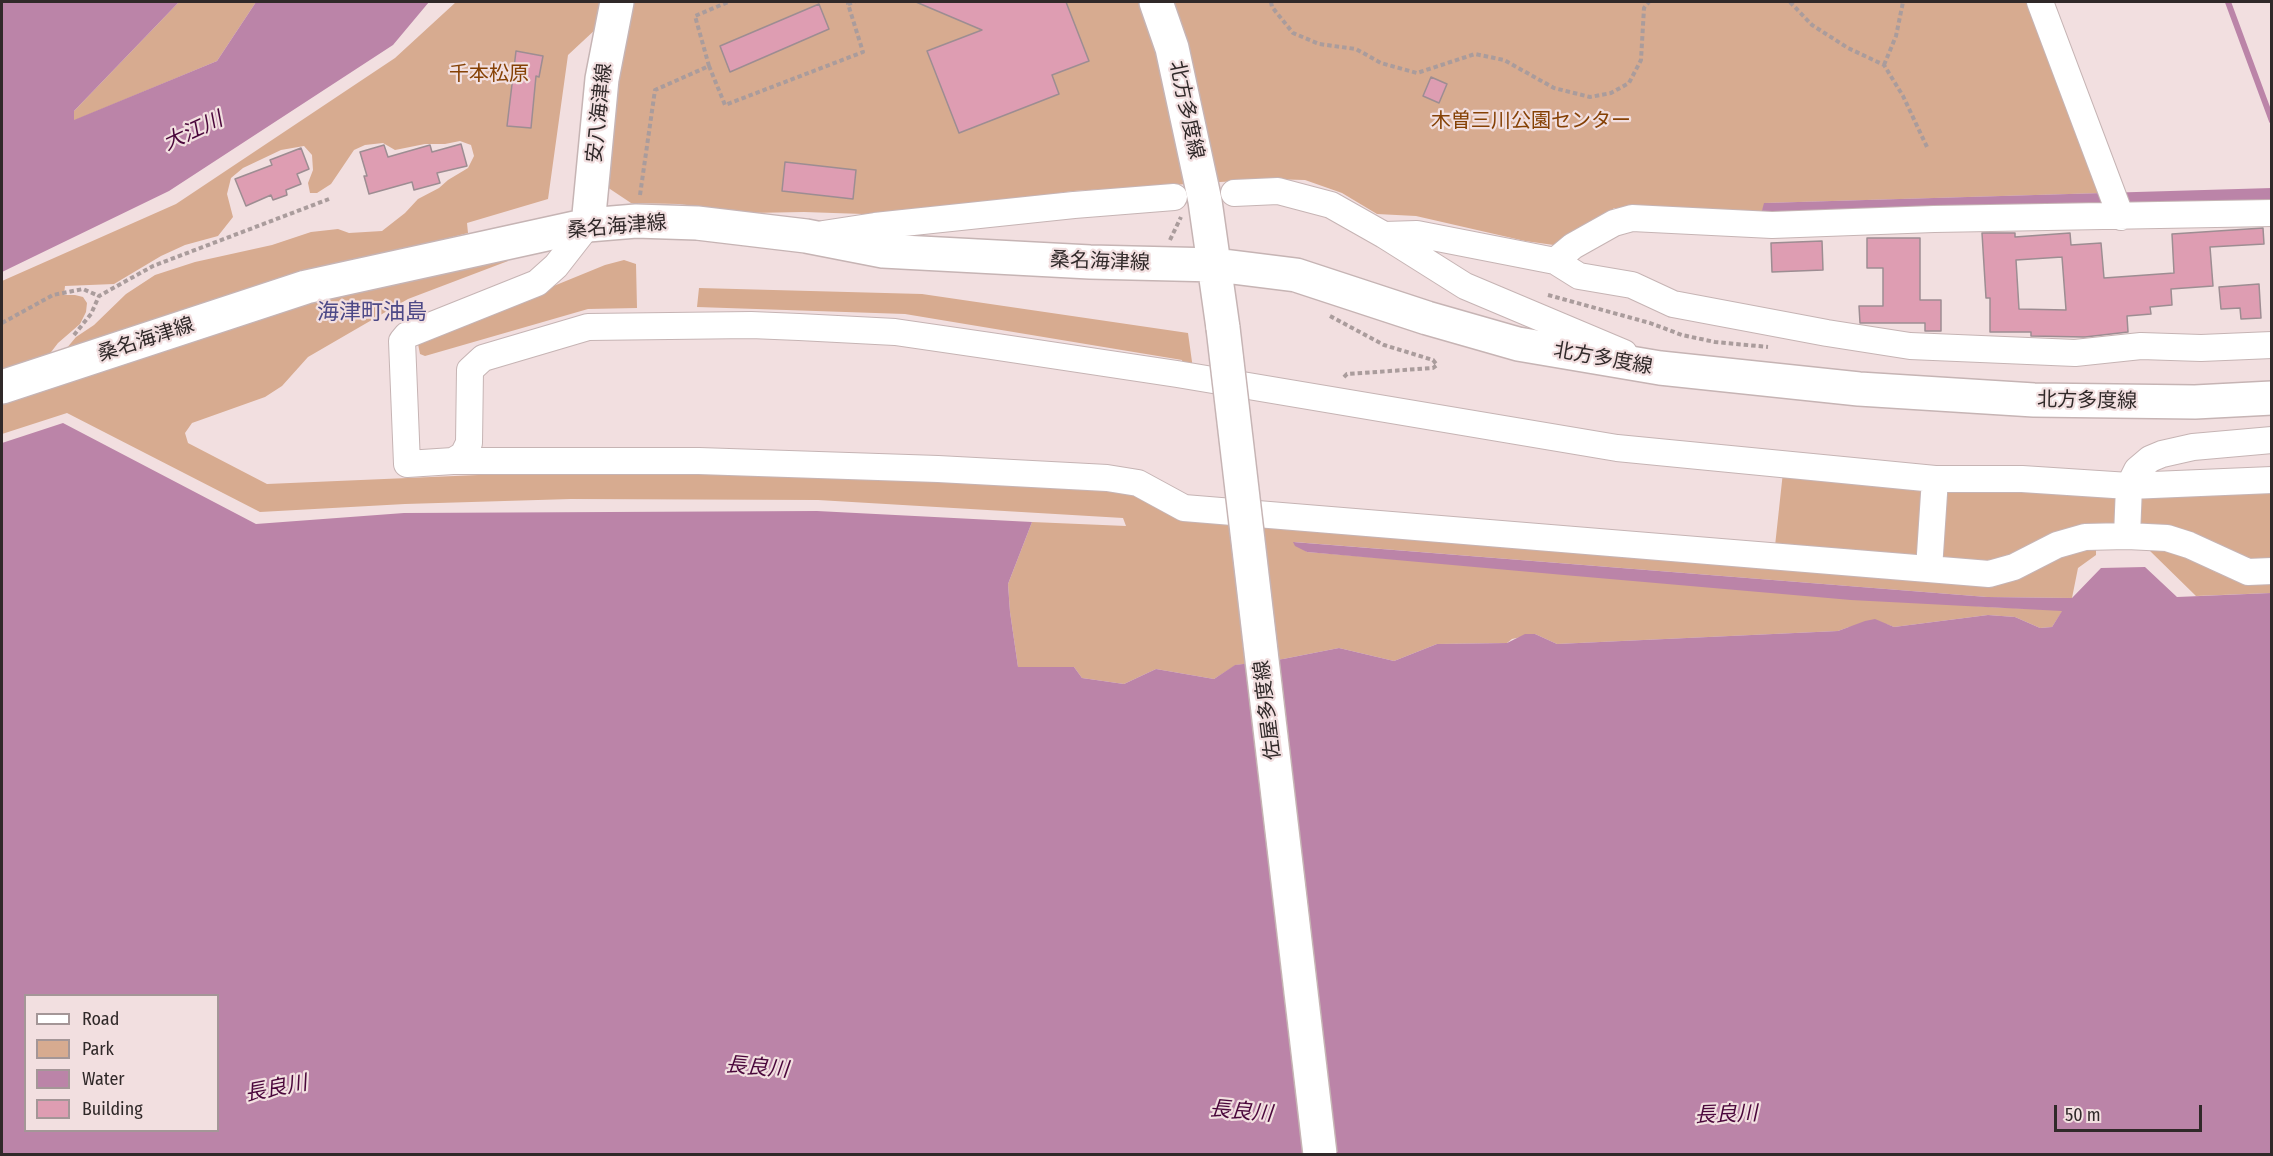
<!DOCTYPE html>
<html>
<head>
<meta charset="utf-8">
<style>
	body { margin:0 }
	#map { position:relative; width:2273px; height:1156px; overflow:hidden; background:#f2dfe0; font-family:"Fira Sans Condensed",sans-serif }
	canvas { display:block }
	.frame { position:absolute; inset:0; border:3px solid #302929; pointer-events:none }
	.legend { position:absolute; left:24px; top:994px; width:195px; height:138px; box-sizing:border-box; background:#f2dfe0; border:2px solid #a49697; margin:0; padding:8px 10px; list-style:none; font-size:18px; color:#302929 }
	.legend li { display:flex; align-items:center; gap:12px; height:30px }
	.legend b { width:30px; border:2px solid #a49697 }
	.scale { position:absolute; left:2054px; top:1105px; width:148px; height:27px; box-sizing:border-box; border:3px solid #302929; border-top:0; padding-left:8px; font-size:18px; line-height:21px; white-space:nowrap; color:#302929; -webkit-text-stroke:4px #f2dfe0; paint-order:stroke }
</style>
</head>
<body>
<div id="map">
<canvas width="2273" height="1156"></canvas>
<div class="frame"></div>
<ul class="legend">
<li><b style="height:8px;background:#fff"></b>Road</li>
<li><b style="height:16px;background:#d7ab90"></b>Park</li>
<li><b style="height:16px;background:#bb84a8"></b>Water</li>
<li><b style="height:16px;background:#de9db2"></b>Building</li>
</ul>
<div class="scale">50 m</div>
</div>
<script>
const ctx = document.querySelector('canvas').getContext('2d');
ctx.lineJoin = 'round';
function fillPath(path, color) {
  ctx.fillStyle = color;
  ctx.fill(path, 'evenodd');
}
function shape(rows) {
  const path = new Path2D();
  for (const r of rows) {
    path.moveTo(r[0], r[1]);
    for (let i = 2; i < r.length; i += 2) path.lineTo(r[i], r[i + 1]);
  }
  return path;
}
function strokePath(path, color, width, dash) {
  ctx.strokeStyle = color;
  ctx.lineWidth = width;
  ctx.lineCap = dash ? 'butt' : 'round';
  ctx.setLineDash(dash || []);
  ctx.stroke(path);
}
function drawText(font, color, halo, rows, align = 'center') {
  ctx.font = font + ' "Fira Sans Condensed","Noto Sans JP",sans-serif';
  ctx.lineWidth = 4.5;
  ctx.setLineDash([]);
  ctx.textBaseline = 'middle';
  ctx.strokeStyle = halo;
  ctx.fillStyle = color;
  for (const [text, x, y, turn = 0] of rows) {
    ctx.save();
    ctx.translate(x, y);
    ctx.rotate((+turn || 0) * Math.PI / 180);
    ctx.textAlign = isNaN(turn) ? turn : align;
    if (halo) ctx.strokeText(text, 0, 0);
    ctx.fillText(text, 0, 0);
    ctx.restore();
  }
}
fillPath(shape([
	[179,2,256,2,217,61,73,121,74,111],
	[456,2,606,2,597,28,568,55,548,199,467,223,468,233,280,281,61,355,76,337,94,325,126,294,155,275,195,262,272,245,311,232,338,229,349,233,382,231,405,213,418,199,439,188,448,180,468,168,474,156,471,145,460,141,445,144,425,144,395,150,383,143,365,145,354,150,331,184,317,193,310,193,308,183,313,170,312,155,304,146,281,150,243,168,231,178,227,194,233,217,218,236,185,245,161,256,114,284,65,286,64,295,75,295,83,297,87,303,86,312,80,324,58,343,45,360,2,375,2,281,176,204,395,58],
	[625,2,2031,2,2103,193,1765,203,1761,214,1614,208,1579,238,1561,246,1525,241,1416,216,1377,214,1342,193,1305,180,1269,179,1074,191,893,215,804,212,749,213,679,204,631,203,607,187],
	[508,256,508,261,408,299,308,357,282,386,265,397,192,423,185,433,188,443,267,484,572,471,819,474,1135,490,2011,580,2028,574,2041,565,2077,550,2096,548,2096,555,2078,568,2072,598,1987,597,1294,542,1307,552,1988,607,2063,610,2052,627,2040,628,2015,617,1988,615,1894,627,1886,624,1849,627,1838,631,1557,644,1535,634,1512,639,1507,643,1437,644,1394,661,1339,648,1283,659,1236,665,1214,679,1156,669,1124,684,1082,678,1074,667,1018,667,1010,612,1008,584,1032,522,1126,526,1123,518,818,500,571,499,405,504,260,512,67,413,2,434,2,401,295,303],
	[624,260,636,264,637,308,588,309,425,356,420,354,418,344,424,339,605,265],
	[699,288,922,294,1188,333,1193,369,1183,367,1182,360,905,314,697,307],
	[1783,472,1919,484,1927,495,1924,556,1775,546],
	[1944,484,2117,496,2116,520,2113,526,2029,549,1991,563,1942,563],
	[2271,486,2271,561,2247,559,2140,525,2136,502,2155,491],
	[2149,550,2164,550,2187,555,2215,572,2237,578,2271,583,2271,593,2196,596]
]), '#d7ab90');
fillPath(shape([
	[2,2,179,2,74,111,74,120,217,61,256,2,429,2,393,45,169,191,2,272],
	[2272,188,2271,204,1761,214,1764,203],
	[63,423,256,524,404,513,817,511,1032,522,1008,584,1010,612,1018,667,1074,667,1082,678,1124,684,1156,669,1214,679,1235,665,1283,659,1339,648,1394,661,1437,644,1507,643,1525,634,1535,634,1557,644,1838,631,1865,621,1875,619,1894,627,1988,615,2015,617,2040,628,2052,627,2062,611,1851,600,1564,575,1307,552,1295,546,1293,542,1987,597,2072,598,2101,568,2145,567,2177,597,2271,593,2271,1154,2,1154,2,443],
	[26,996,218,996,218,1130,26,1130]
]), '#bb84a8');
strokePath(shape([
	[2228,2,2272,121]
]), '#bb84a8', 6);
const building = shape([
	[916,2,1066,2,1089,61,1052,75,1059,94,959,133,927,51,982,30,916,2],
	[819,4,829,29,730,72,720,46,819,4],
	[516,51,543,56,539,77,536,76,531,128,507,126,516,51],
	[1431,77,1447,84,1439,103,1423,96,1431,77],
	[461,144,467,166,437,173,440,183,414,190,412,182,369,194,364,176,367,176,360,152,384,145,388,157,430,145,432,152,461,144],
	[301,148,309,169,297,174,301,184,286,190,287,195,273,200,271,195,246,206,235,179,272,165,270,160,301,148],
	[785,162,856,170,853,199,782,191,785,162],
	[2263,228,2264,244,2210,247,2213,286,2171,289,2172,305,2150,307,2151,314,2127,316,2128,332,2085,337,2031,336,2031,332,1990,332,1990,298,1986,298,1982,233,2015,233,2015,237,2070,233,2071,245,2101,243,2104,278,2174,273,2172,234,2263,228],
	[2062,257,2066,310,2019,309,2016,260,2062,257],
	[1867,238,1920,238,1920,300,1941,300,1941,331,1925,331,1925,323,1860,323,1859,306,1883,306,1883,268,1867,268,1867,238],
	[1822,241,1823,270,1772,272,1771,243,1822,241],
	[2259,284,2261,318,2241,319,2240,308,2221,309,2219,287,2259,284]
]);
fillPath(building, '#de9db2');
strokePath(building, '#9d8d92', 1.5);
const minor = shape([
	[2040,2,2121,217],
	[1234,193,1278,191,1331,205,1384,235,1465,286,1624,353],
	[588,225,556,266,537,283,407,335,402,341,407,464,453,461,699,461,938,469,1107,478,1138,483,1184,508,1989,574,2014,567,2057,545,2085,537,2127,536,2167,538,2189,545,2248,572,2272,571],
	[823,234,875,226,1074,205,1174,197],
	[1384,235,1417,234,1555,261,1573,246,1614,223,1632,218,1772,225,1934,219,2272,213],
	[1555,261,1579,276,1632,285,1673,304,1827,333,1910,346,2075,353,2141,346,2201,348,2272,345],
	[2272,440,2193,447,2162,454,2150,459,2137,470,2129,486,2272,480],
	[453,461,463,455,469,443,470,370,483,358,588,327,751,325,799,327,895,332,991,346,1177,374,1617,448,1935,479,2022,479,2129,486,2127,536],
	[1929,569,1935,479]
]);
const major = shape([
	[1156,2,1172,48,1205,201,1223,328],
	[588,225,602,79,617,2],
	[2,387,306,287,588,225,636,221,697,223,806,236,883,251,1090,262,1216,265,1296,275,1427,318,1518,344,1660,368,1859,389,2034,400,2195,402,2272,398]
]);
strokePath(minor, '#c6b4b4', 28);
strokePath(major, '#c6b4b4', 36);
strokePath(shape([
	[1271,2,1272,7,1293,33,1319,44,1356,49,1381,63,1417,73,1475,54,1504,60,1554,88,1590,97,1611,93,1629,83,1641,60,1644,8,1649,2],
	[1790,2,1812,25,1848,48,1884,65,1903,96,1927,147],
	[1884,65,1896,36,1903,2],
	[709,66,695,16,728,2],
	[640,195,655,90,709,66,725,105,863,52,848,4,855,2],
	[1170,240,1181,217],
	[1548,295,1650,323,1682,335,1715,342,1768,347],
	[1330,316,1384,345,1433,360,1437,365,1433,368,1347,374,1342,379],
	[2,323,53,295,83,289,99,296],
	[74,335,91,314,99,296,153,266,329,199]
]), '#aa9c9c', 4, [4.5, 3]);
strokePath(minor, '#fff', 26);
strokePath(major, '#fff', 33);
const majorBridge = shape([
	[1223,328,1320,1154]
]);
strokePath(majorBridge, '#c6b4b4', 36, []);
strokePath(majorBridge, '#fff', 33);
drawText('20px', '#854105', '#f2dfe0', [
	["千本松原",489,74],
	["木曽三川公園センター",1531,121]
]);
drawText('20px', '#302929', '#f2dfe0', [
	["北方多度線",1186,110,78],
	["安八海津線",600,113,-84],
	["桑名海津線",617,227,-5],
	["桑名海津線",1100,262,2],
	["桑名海津線",146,340,-18],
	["北方多度線",1603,359,10],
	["北方多度線",2087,401,1],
	["佐屋多度線",1268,710,-97]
]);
drawText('italic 21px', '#4a073b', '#f2dfe0', [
	["大江川",193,132,-25],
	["長良川",757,1068,5],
	["長良川",276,1089,-11],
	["長良川",1241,1112,5],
	["長良川",1726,1115,-2]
]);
drawText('22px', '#4d4987', '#f2dfe0', [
	["海津町油島",372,313]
]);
</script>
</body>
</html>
